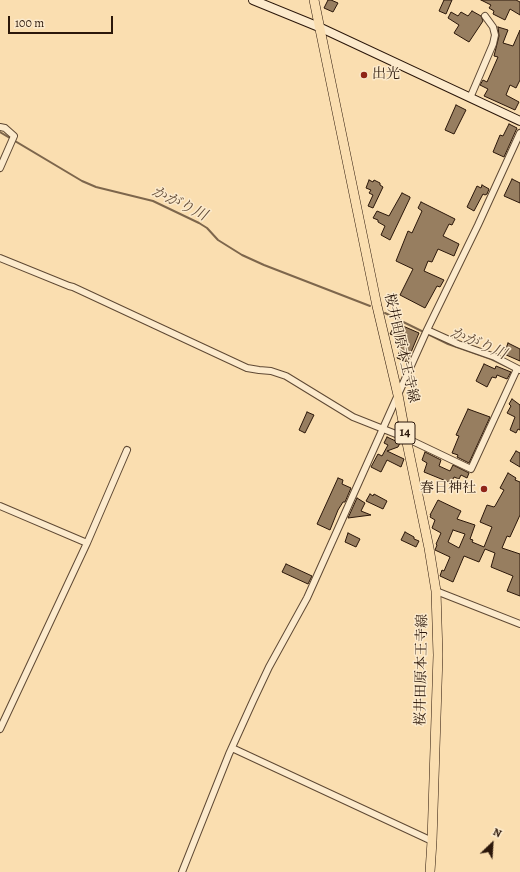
<!DOCTYPE html>
<html>
<head>
<meta charset="utf-8">
<style>
	body { margin:0 }
	#map { position:relative; width:520px; height:872px; overflow:hidden; background:#fadeb0; font-family:Alegreya,serif }
	canvas { display:block }
	.north { position:absolute; left:472px; top:824px; width:40px; height:40px; -webkit-text-stroke:3px #fceacc; paint-order:stroke; rotate:25deg; font-size:11px; font-weight:700; line-height:16px; text-align:center; color:#2b170a }
	.north::after { content:''; display:block; margin:auto; width:14px; height:18px; background:#2b170a; clip-path:polygon(50% 0,100% 100%,50% 72%,0 100%) }
	.scale { position:absolute; left:8px; top:16px; width:105px; height:18px; box-sizing:border-box; border:2px solid #2b170a; border-top:0; padding-left:5px; font-size:12px; line-height:14px; white-space:nowrap; color:#2b170a; -webkit-text-stroke:3px #fceacc; paint-order:stroke }
</style>
</head>
<body>
<div id="map">
<canvas width="520" height="872"></canvas>
<div class="north">N</div>
<div class="scale">100 m</div>
</div>
<script>
const ctx = document.querySelector('canvas').getContext('2d');
ctx.lineJoin = 'round';
function shape(rows) {
  const path = new Path2D();
  for (const r of rows) {
    path.moveTo(r[0], r[1]);
    for (let i = 2; i < r.length; i += 2) path.lineTo(r[i], r[i + 1]);
  }
  return path;
}
function strokePath(path, color, width, dash) {
  ctx.strokeStyle = color;
  ctx.lineWidth = width;
  ctx.lineCap = dash ? 'butt' : 'round';
  ctx.setLineDash(dash || []);
  ctx.stroke(path);
}
function fillPath(path, color) {
  ctx.fillStyle = color;
  ctx.fill(path, 'evenodd');
}
function drawText(font, color, halo, rows, align = 'center') {
  ctx.font = font + ' Alegreya,"Noto Serif JP",serif';
  ctx.lineWidth = 3;
  ctx.setLineDash([]);
  ctx.textBaseline = 'middle';
  ctx.strokeStyle = halo;
  ctx.fillStyle = color;
  for (const [text, x, y, turn = 0] of rows) {
    ctx.save();
    ctx.translate(x, y);
    ctx.rotate((+turn || 0) * Math.PI / 180);
    ctx.textAlign = isNaN(turn) ? turn : align;
    if (halo) ctx.strokeText(text, 0, 0);
    ctx.fillText(text, 0, 0);
    ctx.restore();
  }
}
strokePath(shape([
	[0,132,82,181,96,187,153,201,199,223,207,228,218,240,242,255,264,265,370,306],
	[385,313,448,344,491,359,520,373]
]), '#7d664c', 2);
const building = shape([
	[328,0,331,0,338,3,333,12,324,8,328,0],
	[444,0,452,0,446,14,439,11,444,0],
	[481,0,516,0,520,2,520,15,510,9,505,20,493,14,494,11,489,8,491,5,481,0],
	[472,11,481,16,483,21,469,42,454,33,459,25,448,18,451,12,458,16,461,12,468,16,472,11],
	[498,27,508,30,503,43,513,46,520,30,520,80,516,88,510,85,506,95,519,102,515,110,484,96,488,89,480,85,483,80,487,82,498,57,494,56,499,36,498,27],
	[456,105,466,110,454,134,445,130,456,105],
	[509,124,517,128,504,157,493,152,500,135,503,136,509,124],
	[512,179,520,183,520,203,504,196,512,179],
	[369,180,373,182,374,180,380,183,380,185,383,187,373,208,368,206,373,195,369,193,371,190,366,188,369,180],
	[482,185,489,189,487,194,485,195,483,194,474,211,467,207,477,186,481,188,482,185],
	[402,193,410,197,410,198,390,240,381,235,385,226,378,222,378,220,373,218,377,211,389,216,402,193],
	[421,202,455,219,452,225,449,224,443,236,459,244,454,256,438,249,432,262,428,261,424,271,444,280,440,287,437,286,425,308,400,295,413,269,396,261,408,231,412,233,422,211,418,208,421,202],
	[396,323,419,333,407,362,397,358,404,340,390,334,396,323],
	[508,343,520,349,520,361,504,354,508,343],
	[484,364,495,369,496,366,511,372,507,379,497,375,496,378,492,377,487,387,476,381,484,364],
	[512,399,520,405,520,430,518,429,516,433,510,430,515,417,507,413,511,406,509,404,512,399],
	[468,409,490,417,469,463,457,457,458,455,452,453,459,436,456,435,468,409],
	[307,412,314,415,305,433,299,430,307,412],
	[387,437,400,443,398,447,387,451,404,459,401,467,387,460,381,472,371,467,378,454,382,456,388,445,384,443,387,437],
	[516,451,520,453,520,467,510,461,516,451],
	[425,452,441,460,439,466,450,471,453,465,469,473,467,478,461,475,459,479,454,477,451,483,424,472,427,463,422,460,425,452],
	[508,473,516,478,515,480,520,482,520,515,510,537,507,536,502,548,520,554,520,596,507,591,513,576,491,567,495,553,485,549,479,562,464,556,453,582,440,576,442,570,444,571,450,557,435,550,437,545,436,544,441,533,432,528,435,520,430,517,431,515,430,515,438,500,461,511,457,519,475,525,470,539,473,540,472,542,484,547,492,527,480,522,487,505,494,507,495,506,504,490,500,488,508,473],
	[453,530,465,534,459,548,448,542,453,530],
	[338,478,343,480,342,484,351,488,345,502,343,502,338,510,330,530,317,524,338,478],
	[370,494,373,496,374,494,387,501,383,509,366,501,370,494],
	[357,498,365,503,361,511,371,515,348,518,357,498],
	[405,532,414,537,414,539,419,541,416,547,401,540,405,532],
	[348,533,360,539,356,547,345,542,348,533],
	[286,564,312,576,308,584,282,572,286,564]
]);
fillPath(building, '#977e60');
strokePath(building, '#2b170a', 1);
const street = shape([
	[470,98,493,44,495,35,493,27,485,16],
	[0,127,5,128,14,136,0,168],
	[0,258,69,286,73,287,247,368,259,370,271,371,286,376,353,417,406,438,471,469,517,369],
	[427,330,458,344,495,357,520,370],
	[0,506,87,543],
	[436,591,520,624],
	[0,729,87,543,127,450],
	[232,748,432,841],
	[182,872,229,754,253,701,269,667,307,598,427,330,478,225,520,133]
]);
const secondary = shape([
	[253,0,319,27,520,121]
]);
const primary = shape([
	[314,0,377,306,398,395,406,438,429,548,436,591,438,655,432,841,430,872]
]);
strokePath(street, '#5f4934', 8);
strokePath(secondary, '#2b170a', 10);
strokePath(primary, '#2b170a', 10);
strokePath(street, '#fceacc', 6);
strokePath(secondary, '#fceacc', 8);
strokePath(primary, '#fadeb0', 9);
for (const [x, y, r, color] of [
	[364,75,4,"#8f2418"],
	[484,489,4,"#8f2418"]
]) {
  const dot = new Path2D();
  dot.arc(x, y, r, 0, 2 * Math.PI);
  ctx.fillStyle = color;
  ctx.fill(dot);
  strokePath(dot, '#fceacc', 1.5);
}
for (const [x, y, w] of [
	[405,433,20]
]) {
  const box = new Path2D();
  box.roundRect(x - w / 2, y - 11, w, 22, 3);
  ctx.fillStyle = '#fceacc';
  ctx.fill(box);
  strokePath(box, '#2b170a', 1);
}
drawText('bold 13px', '#2b170a', null, [
	["14",405,433]
]);
drawText('14px', '#2b170a', '#fceacc', [
	["出光",372,75],
	["春日神社",476,489,"right"]
], 'left');
drawText('14px', '#2b170a', '#fceacc', [
	["桜井田原本王寺線",401,348,77],
	["桜井田原本王寺線",422,670,-89]
]);
drawText('italic 15px', '#624b36', '#fceacc', [
	["かがり川",179,204,26],
	["かがり川",478,344,23]
]);
</script>
</body>
</html>
